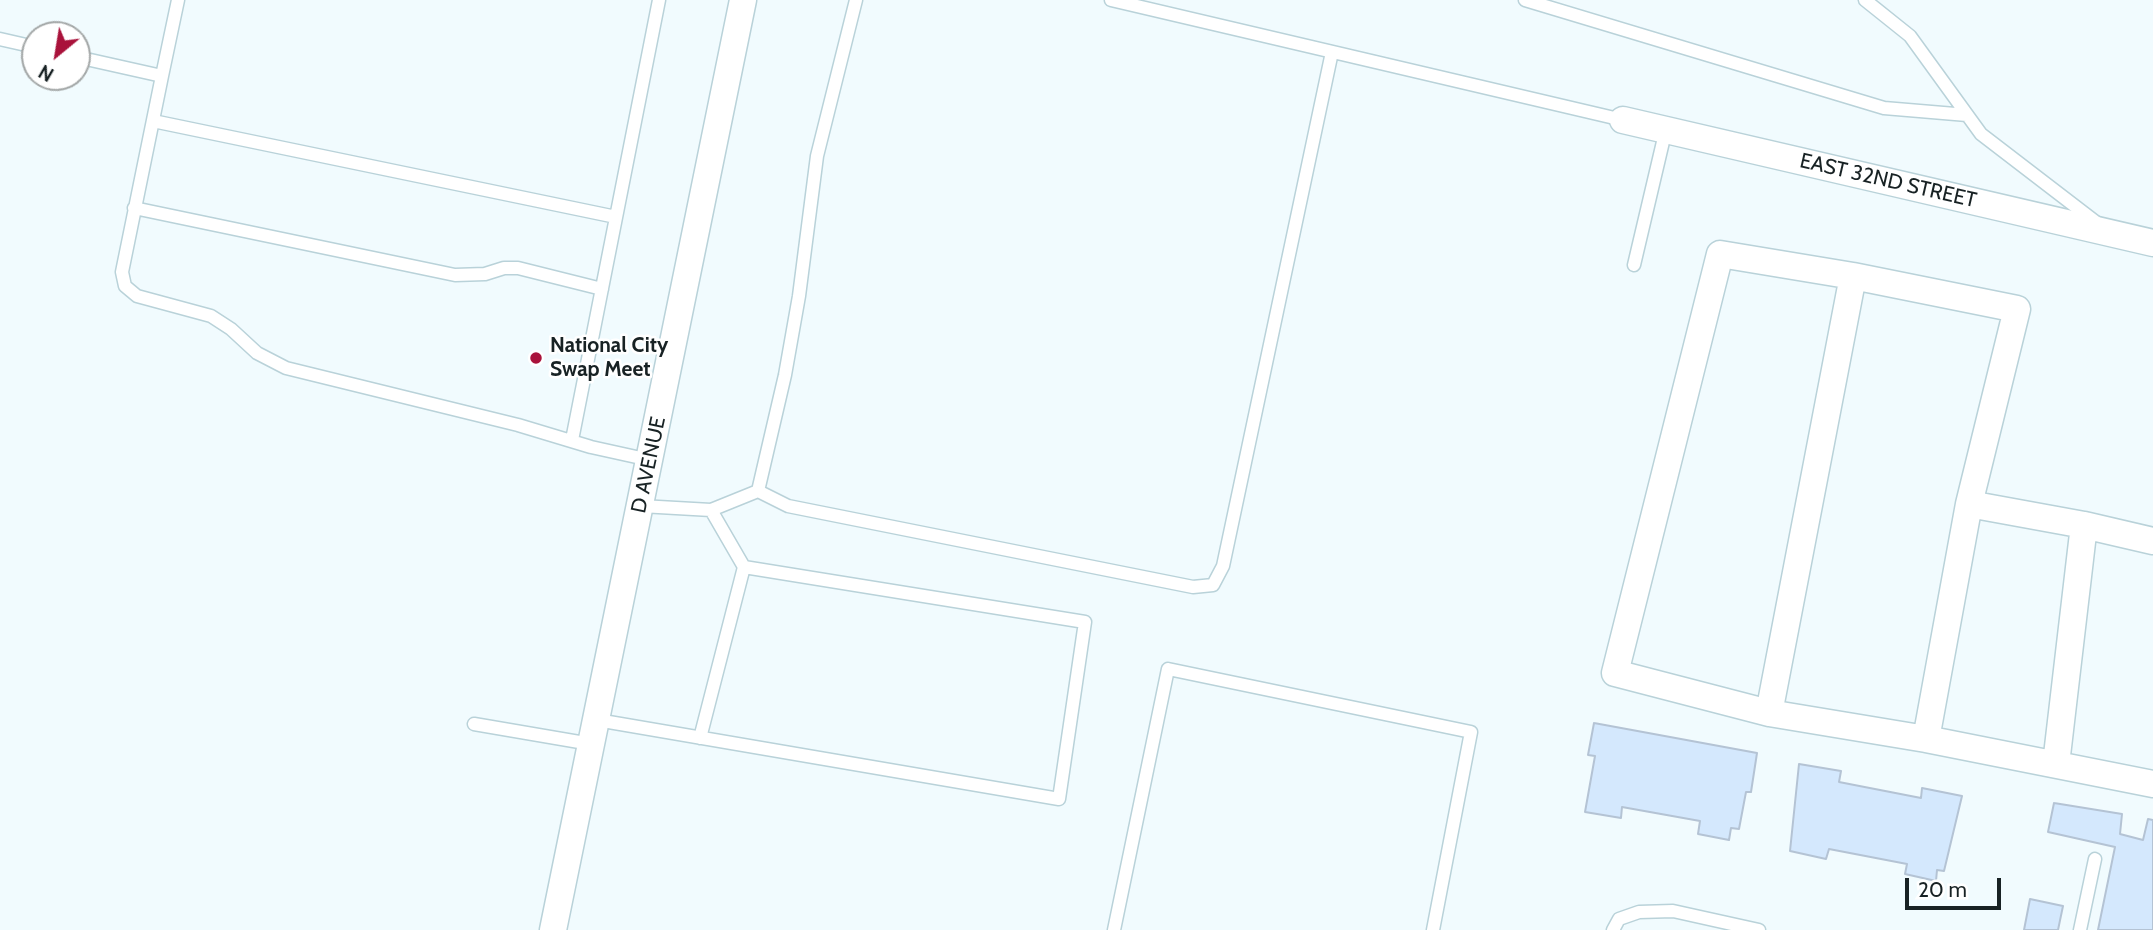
<!DOCTYPE html>
<html>
<head>
<meta charset="utf-8">
<style>
	body { margin:0 }
	#map { position:relative; width:2153px; height:930px; overflow:hidden; background:#f1fbfe; font-family:Cabin,sans-serif }
	canvas { display:block }
	.north { position:absolute; left:21px; top:21px; width:70px; height:70px; box-sizing:border-box; background:#fff; border:2px solid #a3a7a7; border-radius:50%; rotate:210deg; font-size:19px; font-weight:700; line-height:28px; text-align:center; color:#182224 }
	.north::after { content:''; display:block; margin:auto; width:24px; height:32px; background:#a9123b; clip-path:polygon(50% 0,100% 100%,50% 72%,0 100%) }
	.scale { position:absolute; left:1905px; top:878px; width:96px; height:32px; box-sizing:border-box; border:4px solid #182224; border-top:0; padding-left:9px; font-size:21px; line-height:24px; white-space:nowrap; color:#182224; -webkit-text-stroke:5px #fff; paint-order:stroke }
</style>
</head>
<body>
<div id="map">
<canvas width="2153" height="930"></canvas>
<div class="north">N</div>
<div class="scale">20 m</div>
</div>
<script>
const ctx = document.querySelector('canvas').getContext('2d');
ctx.lineJoin = 'round';
function fillPath(path, color) {
  ctx.fillStyle = color;
  ctx.fill(path, 'evenodd');
}
function shape(rows) {
  const path = new Path2D();
  for (const r of rows) {
    path.moveTo(r[0], r[1]);
    for (let i = 2; i < r.length; i += 2) path.lineTo(r[i], r[i + 1]);
  }
  return path;
}
function strokePath(path, color, width, dash) {
  ctx.strokeStyle = color;
  ctx.lineWidth = width;
  ctx.lineCap = dash ? 'butt' : 'round';
  ctx.setLineDash(dash || []);
  ctx.stroke(path);
}
function drawText(font, color, halo, rows, align = 'center') {
  ctx.font = font + ' Cabin,sans-serif';
  ctx.lineWidth = 5;
  ctx.setLineDash([]);
  ctx.textBaseline = 'middle';
  ctx.strokeStyle = halo;
  ctx.fillStyle = color;
  for (const [text, x, y, turn = 0] of rows) {
    ctx.save();
    ctx.translate(x, y);
    ctx.rotate((+turn || 0) * Math.PI / 180);
    ctx.textAlign = isNaN(turn) ? turn : align;
    if (halo) ctx.strokeText(text, 0, 0);
    ctx.fillText(text, 0, 0);
    ctx.restore();
  }
}
const building = shape([
	[1594,723,1757,753,1751,792,1746,792,1739,829,1731,828,1729,840,1698,834,1700,821,1622,807,1621,818,1585,812,1595,756,1588,755,1594,723],
	[1799,764,1841,771,1839,782,1921,798,1922,788,1962,796,1944,871,1937,870,1936,881,1905,874,1907,864,1829,849,1826,859,1790,851,1799,764],
	[2054,803,2122,814,2120,834,2143,840,2148,819,2153,820,2153,930,2098,930,2115,847,2048,832,2054,803],
	[2030,899,2063,906,2058,930,2024,930,2030,899]
]);
fillPath(building, '#d4e8fd');
strokePath(building, '#b4c3d4', 2);
const lane = shape([
	[1111,0,1623,120],
	[1525,0,1884,108,1967,115],
	[1865,0,1910,36,1981,134,2097,223],
	[0,39,35,47],
	[77,57,162,76,122,272,125,286,137,296,211,316,231,329,257,353,286,368,518,425,591,447,650,460],
	[162,76,178,0],
	[153,121,616,217],
	[134,208,455,275,485,274,504,268,518,268,602,289],
	[1634,265,1666,129],
	[572,440,659,0],
	[758,491,785,375,799,296,817,156,856,0],
	[711,510,758,491,788,506,1193,587,1213,585,1223,566,1332,52],
	[597,720,1059,799,1085,622,744,567,711,510,641,506],
	[474,724,591,744],
	[700,738,744,567],
	[1114,930,1168,669,1471,732,1433,930],
	[1613,930,1619,919,1639,912,1673,911,1759,930],
	[2080,930,2095,859]
]);
const street = shape([
	[1623,120,2153,243],
	[1969,504,2084,525,2153,541],
	[1769,713,1853,276],
	[1926,739,1969,504,2017,309,1853,276,1720,254,1615,673,1769,713,1926,739,2153,784],
	[2056,764,2084,525],
	[553,930,743,0]
]);
strokePath(lane, '#b9d2d9', 15);
strokePath(street, '#b9d2d9', 29);
strokePath(lane, '#fff', 12);
strokePath(street, '#fff', 26);
for (const [x, y, r, color] of [
	[536,358,7,"#a9123b"]
]) {
  const dot = new Path2D();
  dot.arc(x, y, r, 0, 2 * Math.PI);
  ctx.fillStyle = color;
  ctx.fill(dot);
  strokePath(dot, '#fff', 2.5);
}
drawText('21px', '#182224', '#fff', [
	["EAST 32ND STREET",1888,181,13],
	["D AVENUE",649,465,-78]
]);
drawText('bold 21px', '#182224', '#fff', [
	["National City",550,346],
	["Swap Meet",550,370]
], 'left');
</script>
</body>
</html>
